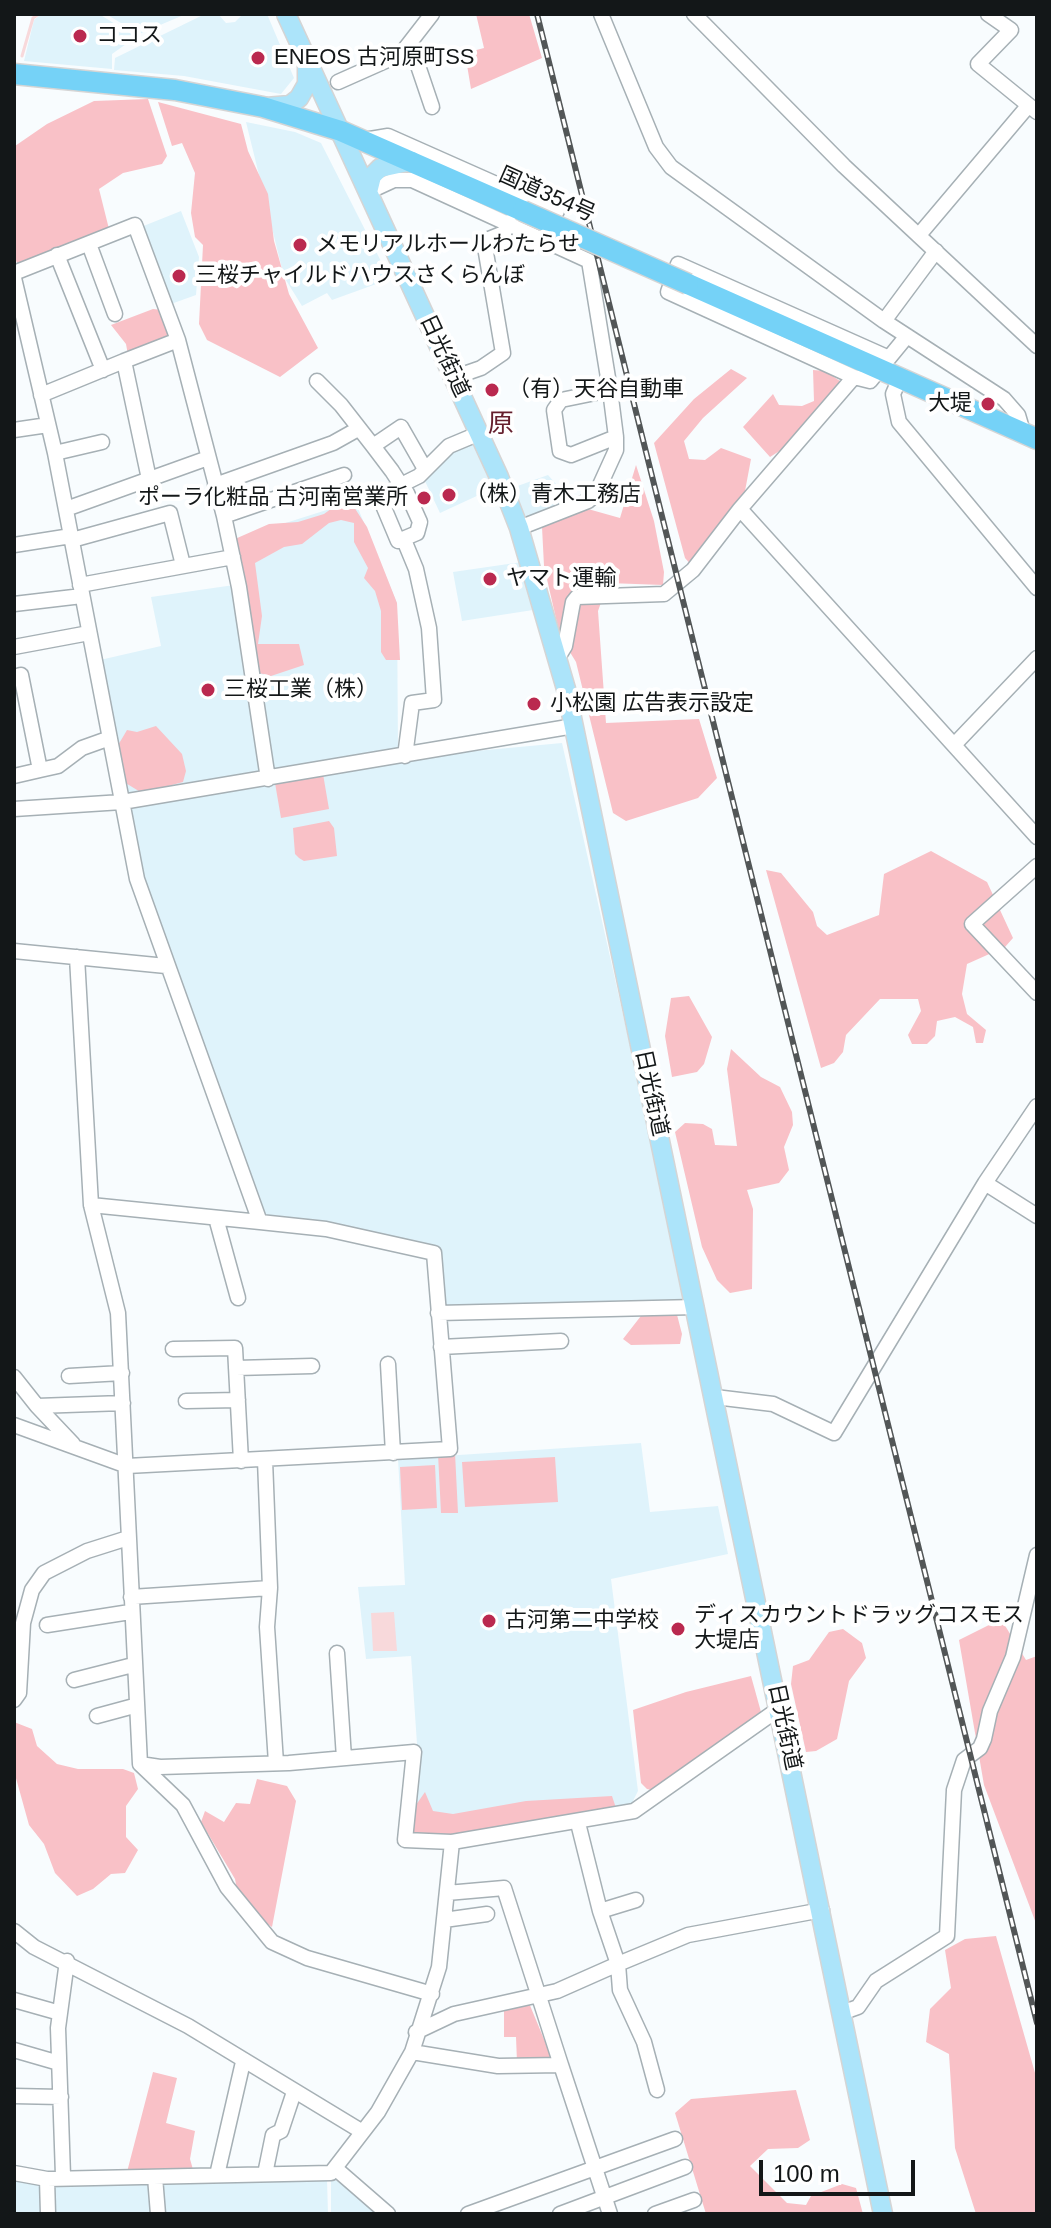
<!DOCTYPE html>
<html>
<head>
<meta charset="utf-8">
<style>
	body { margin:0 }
	#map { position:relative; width:1051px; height:2228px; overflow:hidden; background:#f8fcfe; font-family:Helvetica,sans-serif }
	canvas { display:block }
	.frame { position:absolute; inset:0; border:16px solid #131718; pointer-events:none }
	.scale { position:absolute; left:759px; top:2160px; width:156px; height:36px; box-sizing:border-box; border:4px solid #131718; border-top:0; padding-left:10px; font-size:24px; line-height:28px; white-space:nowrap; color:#131718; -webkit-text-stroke:6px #fff; paint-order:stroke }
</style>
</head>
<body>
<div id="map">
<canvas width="1051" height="2228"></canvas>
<div class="frame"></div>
<div class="scale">100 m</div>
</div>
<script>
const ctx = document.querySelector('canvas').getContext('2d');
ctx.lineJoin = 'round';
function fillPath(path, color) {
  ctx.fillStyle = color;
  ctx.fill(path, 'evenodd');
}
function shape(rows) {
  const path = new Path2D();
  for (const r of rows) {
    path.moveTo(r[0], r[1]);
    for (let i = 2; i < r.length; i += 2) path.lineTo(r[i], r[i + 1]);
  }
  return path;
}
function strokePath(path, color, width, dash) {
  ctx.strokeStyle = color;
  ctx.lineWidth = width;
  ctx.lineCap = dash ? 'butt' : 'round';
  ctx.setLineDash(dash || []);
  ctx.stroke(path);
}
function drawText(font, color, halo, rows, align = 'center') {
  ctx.font = font + ' Helvetica,"Noto Sans JP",sans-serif';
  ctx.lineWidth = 8;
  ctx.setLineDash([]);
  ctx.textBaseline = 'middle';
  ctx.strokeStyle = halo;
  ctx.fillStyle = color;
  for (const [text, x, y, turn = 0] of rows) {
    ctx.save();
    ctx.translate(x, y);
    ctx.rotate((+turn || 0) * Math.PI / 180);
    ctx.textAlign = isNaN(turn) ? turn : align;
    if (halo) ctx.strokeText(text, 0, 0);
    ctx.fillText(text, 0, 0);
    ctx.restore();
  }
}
fillPath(shape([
	[41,14,99,14,136,37,112,54,112,69,24,61,34,20],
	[106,14,186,14,139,34],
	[205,14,218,14,226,23,235,22,243,14,267,14,294,78,281,94,184,76,114,70,115,58],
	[246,122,295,132,321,143,390,279,332,300,327,293,302,306,284,277],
	[181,211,199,257,196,295,171,304,141,227],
	[475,443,494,488,440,513,424,479,450,451],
	[548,475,572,502,523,519,512,488],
	[355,501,397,603,398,752,271,774,235,539],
	[522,562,533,610,462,621,453,572],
	[234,585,261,775,126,797,100,660,161,646,151,597],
	[562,743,686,1295,682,1302,440,1308,435,1251,263,1217,143,880,130,807,422,756],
	[641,1443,650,1512,718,1506,728,1554,611,1579,638,1791,632,1803,576,1815,415,1832,417,1744,411,1656,366,1659,358,1587,405,1585,398,1459],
	[14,2178,43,2182,44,2214,14,2214],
	[327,2179,328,2214,163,2214,161,2182],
	[331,2179,351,2186,382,2214,331,2214],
	[152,2180,155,2214,52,2214,52,2182]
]), '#dff3fb');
fillPath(shape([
	[476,14,529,14,542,58,471,89,465,53,484,48],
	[148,99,167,156,162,164,123,173,99,189,109,229,39,259,17,263,14,255,15,146,47,124,94,101],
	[158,102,241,124,248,151,268,194,274,241,289,294,318,348,280,377,207,340,199,324,203,245,195,237,191,213,195,173,182,143,172,146],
	[153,309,162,310,173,339,128,355,126,344,111,325],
	[731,369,747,378,703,418,684,441,689,459,705,460,721,448,751,459,745,491,701,547,692,566,685,558,654,443,694,399],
	[813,370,825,371,843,383,781,450,770,457,743,427,773,394,779,405,802,406,814,401],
	[636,465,654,521,664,572,663,585,608,583,598,611,606,723,699,719,717,778,698,798,626,821,613,813,576,662,560,636,544,566,542,527,588,509,620,518],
	[352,504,367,527,397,603,400,660,386,660,381,652,381,611,375,591,364,578,368,568,354,542,354,523,341,520,329,523,302,544,284,547,255,563,262,616,258,644,299,644,304,665,271,676,259,673,243,647,234,604,235,539,269,524,298,522,324,514,335,506],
	[156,726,182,754,186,771,183,782,142,793,124,782,117,747,127,730,137,732],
	[323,774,329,809,281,818,275,783],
	[329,821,334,828,337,856,304,861,299,858,295,854,293,828],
	[931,851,987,882,1013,938,1005,947,967,964,962,994,967,1014,986,1030,983,1043,976,1043,973,1027,955,1017,937,1021,935,1036,927,1044,912,1044,908,1035,921,1011,918,999,880,999,846,1035,843,1052,834,1063,821,1068,766,870,781,873,813,912,817,926,827,935,879,915,884,874],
	[689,996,712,1037,704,1064,697,1072,672,1077,665,1036,671,998],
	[731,1049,761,1077,780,1087,792,1112,793,1125,784,1147,789,1170,779,1183,747,1190,753,1209,752,1289,730,1293,717,1280,702,1247,675,1132,685,1123,703,1124,712,1129,715,1145,737,1146,727,1069],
	[676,1311,682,1334,680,1344,631,1345,623,1339,644,1312],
	[455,1453,458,1513,441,1513,438,1454],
	[555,1457,558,1502,465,1507,462,1462],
	[435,1465,437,1508,402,1510,400,1467],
	[1001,1619,1026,1660,1037,1656,1037,1926,984,1785,959,1640],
	[843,1629,862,1643,866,1658,849,1681,837,1739,816,1751,806,1752,791,1684,793,1666,809,1660,829,1632],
	[751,1676,761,1712,656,1791,647,1789,641,1783,633,1710,686,1692],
	[14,1722,32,1729,37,1746,57,1764,78,1769,123,1769,134,1773,138,1789,126,1806,126,1837,138,1850,125,1873,111,1874,93,1889,77,1896,55,1873,44,1844,29,1825,14,1771],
	[257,1779,287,1786,296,1801,272,1927,240,1905,235,1879,201,1822,205,1811,224,1822,236,1803,250,1804],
	[425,1792,433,1811,453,1814,526,1801,612,1796,617,1811,453,1838,410,1836,411,1812],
	[996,1936,1037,2080,1037,2214,976,2214,955,2148,949,2054,926,2042,930,2009,951,1988,945,1950,965,1939],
	[529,2003,553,2061,517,2062,516,2037,504,2037,504,2010],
	[153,2072,177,2078,166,2123,195,2131,190,2159,194,2173,127,2172],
	[796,2090,810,2140,798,2148,768,2149,750,2166,787,2203,806,2205,811,2196,842,2184,856,2188,863,2214,706,2214,675,2113,691,2099]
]), '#f9c1c7');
fillPath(shape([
	[394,1612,397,1651,373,1651,371,1613]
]), '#f8d9db');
strokePath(shape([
	[22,56,33,18,39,14]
]), '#f8d9db', 3);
const minor = shape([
	[601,14,656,147,671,167,884,321,1004,399,1018,415,1023,432],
	[694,14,844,166,1037,346],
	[988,14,1011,30,978,64,1037,112],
	[411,45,432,107],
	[338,82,401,54,432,14],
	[364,140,388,136,557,211,546,230],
	[368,192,394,180,412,180,589,261,610,390],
	[919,235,1028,106],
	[89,244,115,314],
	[57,255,103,370],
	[14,273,135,225,178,340,224,516,239,587,268,779],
	[14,278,55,453,137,879,260,1222,326,1229,434,1253,450,1449,127,1466,14,1425],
	[884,321,936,251],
	[455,377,481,368,503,353,484,241,504,233,509,222],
	[854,377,668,292,678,264,889,358],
	[900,378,893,394,899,422,1037,588],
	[317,381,341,405,373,446,392,471,401,485,407,493,420,522,417,533,398,541,382,503,384,495,401,485,419,476,449,446,480,433],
	[41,395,124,361],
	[14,430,48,425],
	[373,446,401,427,425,469],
	[55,453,102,442],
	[149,479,124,361,178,340],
	[215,485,333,443,358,429],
	[66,509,208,458],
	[740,509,1037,837],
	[224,516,344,475],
	[519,528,588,501,596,494,616,450,616,437,571,455,560,451,554,410,561,400,610,390,616,437],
	[72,540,170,513,183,565],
	[404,540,416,569,429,628,434,700,412,703,405,756],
	[14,545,71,536],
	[80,585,233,557],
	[14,604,82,596],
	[14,647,89,633],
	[557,659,565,646,573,602,577,597,664,594,693,570,740,509,854,377,870,381,907,336],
	[14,677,21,675,40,770,14,776],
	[954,745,1037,658],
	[40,770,58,766,82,748,110,738],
	[14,809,122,802,574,726],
	[1037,866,972,924,1037,993],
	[14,951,166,966],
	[77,957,91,1205,118,1313,140,1764,183,1805,227,1887,272,1942,307,1958,432,1994],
	[985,1183,1037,1216],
	[91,1205,260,1222],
	[216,1218,238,1298],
	[438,1313,696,1307],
	[441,1347,561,1341],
	[173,1349,235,1348,241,1461],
	[388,1364,393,1453],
	[236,1368,312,1366],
	[69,1376,122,1373],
	[14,1377,37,1406],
	[715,1397,773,1404,834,1433,985,1183,1037,1106],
	[186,1401,238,1400],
	[73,1444,37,1406,123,1403],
	[270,1588,267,1627,276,1763],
	[131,1597,270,1588,265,1460],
	[47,1625,130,1612],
	[337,1653,344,1758],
	[74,1680,133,1665],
	[14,1700,19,1693,23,1623,32,1590,44,1573,87,1551,128,1538],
	[97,1716,134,1706],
	[140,1764,160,1767,289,1763,414,1752,405,1840,452,1842,634,1811,780,1708],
	[578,1823,600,1911],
	[444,1920,487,1914],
	[14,1931,34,1947,188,2026,361,2131],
	[14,2000,60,2013],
	[844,2012,858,2007,876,1981,947,1936,954,1790,964,1760,980,1748,984,1739,990,1711,1013,1657,1037,1555],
	[416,2032,454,2014,557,1991,618,1964,600,1911,636,1900],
	[14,2050,59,2063],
	[412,2052,498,2066,561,2065,504,1888,447,1893],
	[561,2065,610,2214],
	[657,2090,644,2042,620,1990,618,1964,688,1935,822,1910],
	[14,2096,61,2097],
	[335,2168,388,2214],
	[14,2173,47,2179,331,2173,378,2112,412,2052,439,1967,452,1842],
	[265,2174,273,2135,281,2131,294,2092],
	[217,2175,243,2062],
	[63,2176,58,2028,67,1961],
	[155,2177,158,2214],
	[47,2179,48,2214],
	[468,2214,675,2139],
	[560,2214,685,2167],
	[655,2214,694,2200]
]);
const major = shape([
	[286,14,499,477,519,528,566,689,883,2214],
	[266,107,290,105,299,98,307,84,307,62],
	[368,192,372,176,380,168,412,161]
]);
const highway = shape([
	[14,74,175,90,263,107,341,131,523,211],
	[688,284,1037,439]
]);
strokePath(minor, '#a6b0b5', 17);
strokePath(major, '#d5d5d5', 21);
strokePath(highway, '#d5d5d5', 23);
strokePath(minor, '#fff', 14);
strokePath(major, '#ace4fa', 18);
strokePath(highway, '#75d2f7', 20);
const rail = shape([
	[537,14,1037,2023]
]);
strokePath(rail, '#525657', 6);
strokePath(rail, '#fff', 3, [9]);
const highwayBridge = shape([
	[523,211,688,284]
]);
strokePath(highwayBridge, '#d5d5d5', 23, []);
strokePath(highwayBridge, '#75d2f7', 20);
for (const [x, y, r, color] of [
	[80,36,8,"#ba294f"],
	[258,58,8,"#ba294f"],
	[300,245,8,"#ba294f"],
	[179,276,8,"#ba294f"],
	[492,390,8,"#ba294f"],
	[988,404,8,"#ba294f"],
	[449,495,8,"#ba294f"],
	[424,498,8,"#ba294f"],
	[490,579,8,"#ba294f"],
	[208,690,8,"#ba294f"],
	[534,704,8,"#ba294f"],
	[489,1621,8,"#ba294f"],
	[678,1629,8,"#ba294f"]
]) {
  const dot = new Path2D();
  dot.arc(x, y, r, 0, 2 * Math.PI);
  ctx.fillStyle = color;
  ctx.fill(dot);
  strokePath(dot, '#fff', 3);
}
drawText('22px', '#131718', '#fff', [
	["ココス",96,36],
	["ENEOS 古河原町SS",274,58],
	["メモリアルホールわたらせ",316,245],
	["三桜チャイルドハウスさくらんぼ",195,276],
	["（有）天谷自動車",508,390],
	["大堤",972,404,"right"],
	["（株）青木工務店",465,495],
	["ポーラ化粧品 古河南営業所",408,498,"right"],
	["ヤマト運輸",506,579],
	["三桜工業（株）",224,690],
	["小松園 広告表示設定",550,704],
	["ディスカウントドラッグコスモス",694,1616],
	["大堤店",694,1641],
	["古河第二中学校",505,1621]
], 'left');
drawText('22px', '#131718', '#fff', [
	["国道354号",547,195,24],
	["日光街道",444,356,65],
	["日光街道",651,1093,78],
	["日光街道",784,1727,78]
]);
drawText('26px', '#641f2d', '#fff', [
	["原",501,425]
]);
</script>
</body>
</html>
